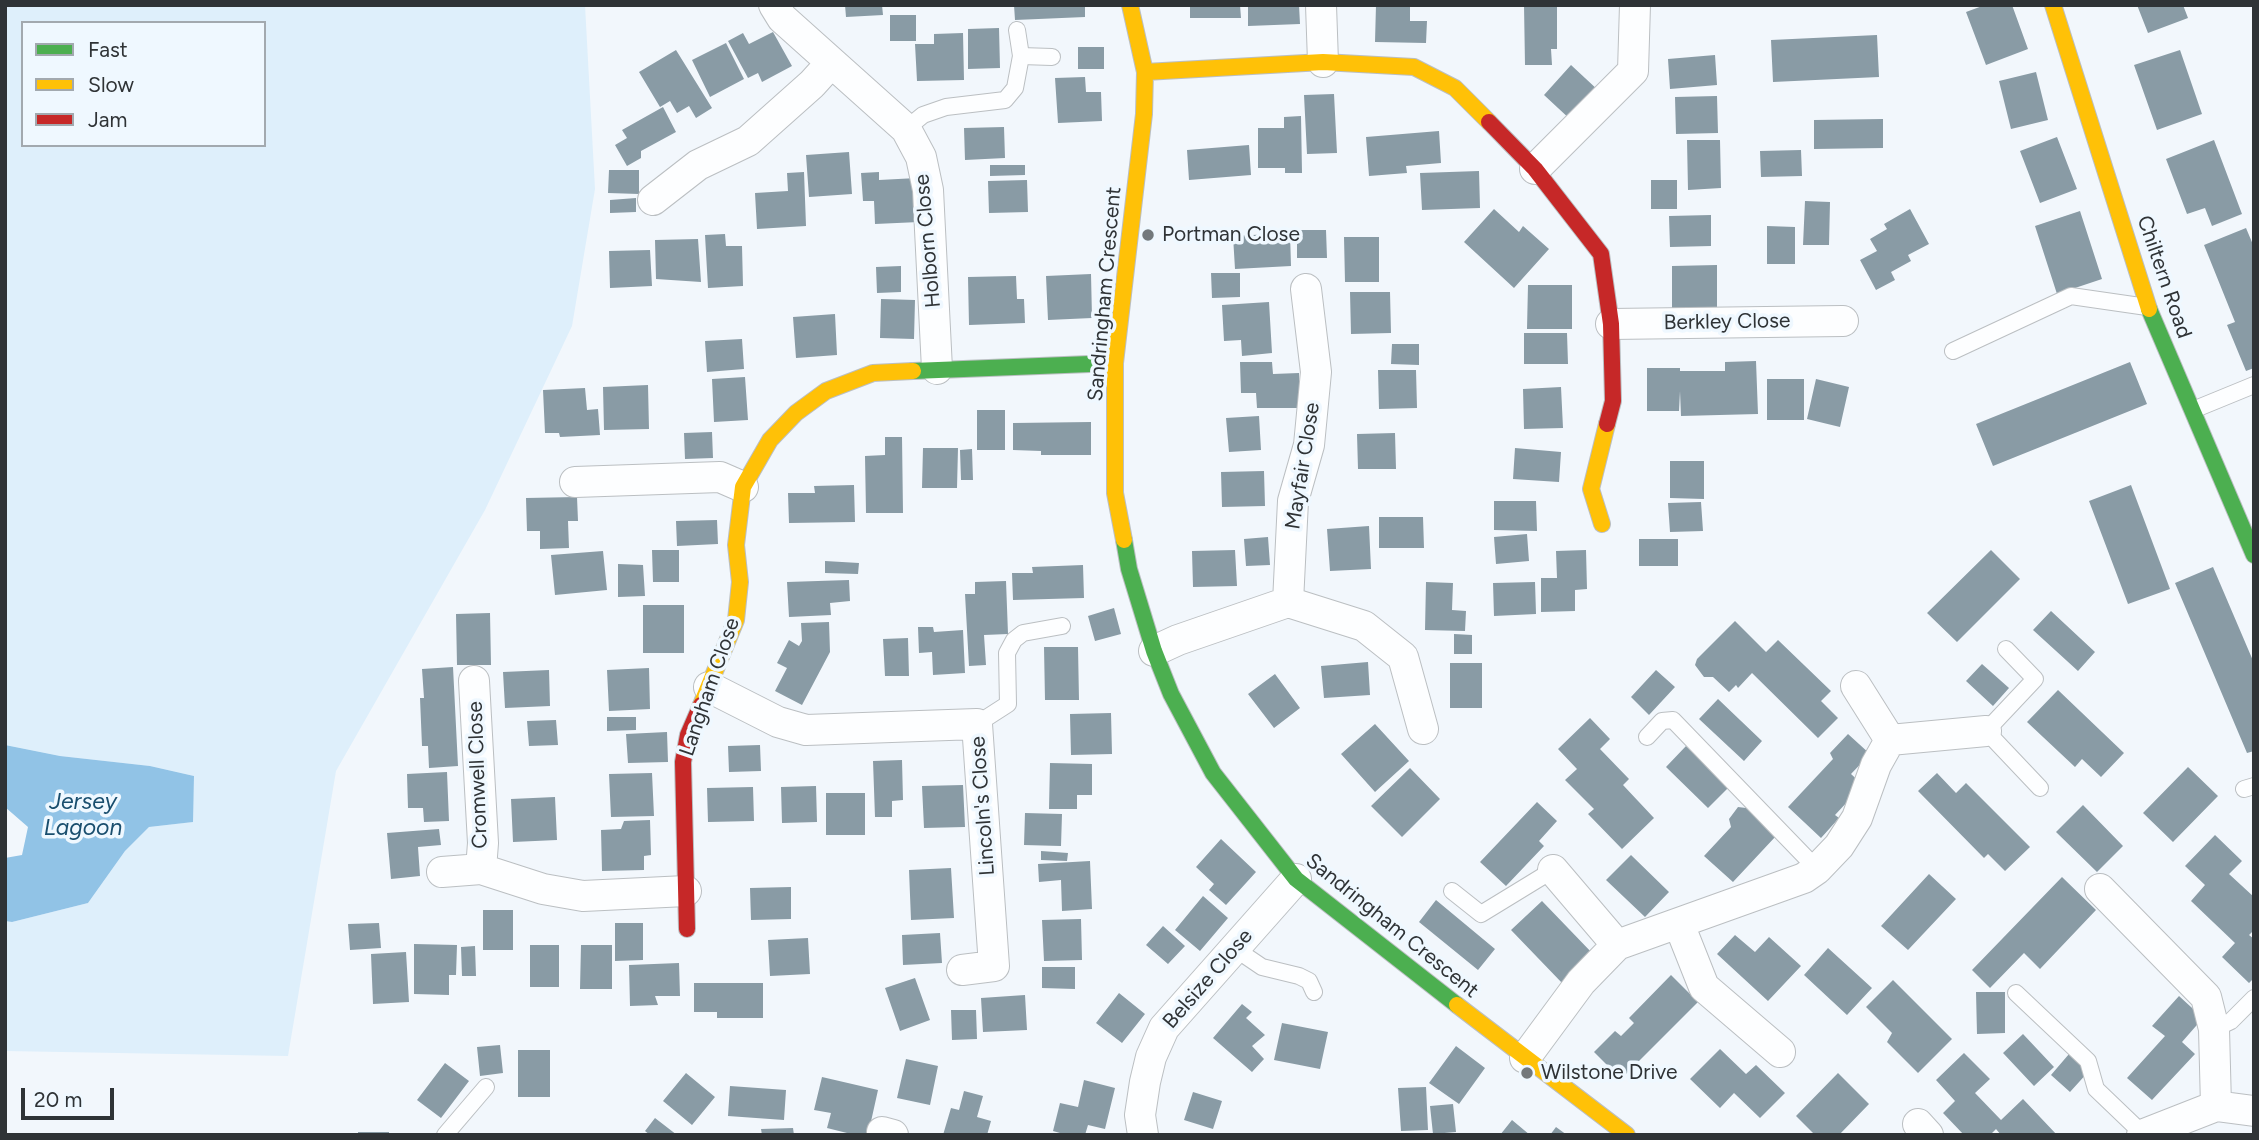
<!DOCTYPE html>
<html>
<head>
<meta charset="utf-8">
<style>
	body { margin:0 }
	#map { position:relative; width:2259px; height:1140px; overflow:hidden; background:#f2f7fc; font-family:Figtree,sans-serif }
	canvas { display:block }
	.frame { position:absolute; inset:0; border:7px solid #2f3336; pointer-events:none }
	.legend { position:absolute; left:21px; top:21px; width:245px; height:126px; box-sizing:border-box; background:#eff8ff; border:2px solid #a2a9af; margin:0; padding:9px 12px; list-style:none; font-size:21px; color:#2f3336 }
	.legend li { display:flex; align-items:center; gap:14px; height:35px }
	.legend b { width:35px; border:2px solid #a2a9af }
	.scale { position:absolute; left:21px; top:1088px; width:93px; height:32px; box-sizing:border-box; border:4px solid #2f3336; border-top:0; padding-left:9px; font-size:21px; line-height:24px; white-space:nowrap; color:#2f3336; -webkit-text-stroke:5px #eff8ff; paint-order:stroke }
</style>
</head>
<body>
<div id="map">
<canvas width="2259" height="1140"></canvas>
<div class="frame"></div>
<ul class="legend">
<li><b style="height:9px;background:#4caf50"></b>Fast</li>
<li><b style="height:9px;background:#ffc107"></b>Slow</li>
<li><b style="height:9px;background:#c62828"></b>Jam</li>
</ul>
<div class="scale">20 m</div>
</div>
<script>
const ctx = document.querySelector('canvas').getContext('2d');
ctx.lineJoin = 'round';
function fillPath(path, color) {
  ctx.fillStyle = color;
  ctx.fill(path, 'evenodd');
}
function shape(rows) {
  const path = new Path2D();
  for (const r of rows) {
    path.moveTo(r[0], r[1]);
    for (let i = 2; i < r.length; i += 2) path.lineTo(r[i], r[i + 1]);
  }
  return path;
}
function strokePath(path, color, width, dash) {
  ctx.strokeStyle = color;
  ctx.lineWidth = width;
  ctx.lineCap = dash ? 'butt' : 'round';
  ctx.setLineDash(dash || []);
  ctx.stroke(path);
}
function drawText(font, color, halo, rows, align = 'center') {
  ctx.font = font + ' Figtree,sans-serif';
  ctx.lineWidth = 7;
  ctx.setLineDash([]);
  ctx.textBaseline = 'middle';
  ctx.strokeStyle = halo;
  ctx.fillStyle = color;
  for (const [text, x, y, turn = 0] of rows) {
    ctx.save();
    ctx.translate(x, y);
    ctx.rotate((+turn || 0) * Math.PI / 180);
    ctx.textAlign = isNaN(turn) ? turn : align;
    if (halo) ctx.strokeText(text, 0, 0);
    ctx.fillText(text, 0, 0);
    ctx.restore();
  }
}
fillPath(shape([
	[5,5,585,5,595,189,572,326,485,510,336,771,288,1056,5,1051,5,921,12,922,88,903,125,851,149,827,192,822,194,776,150,766,60,756,5,745],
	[23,23,264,23,264,145,23,145]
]), '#deeffb');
fillPath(shape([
	[5,745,60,756,150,766,194,776,193,822,149,827,125,851,88,903,12,922,5,921,5,858,22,855,28,827,5,807]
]), '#91c3e6');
fillPath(shape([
	[845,5,882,5,883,15,846,17],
	[1014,5,1085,5,1085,17,1015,20],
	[1190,5,1240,5,1241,18,1190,18],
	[1248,5,1299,5,1300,24,1248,26],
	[1376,5,1410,5,1410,21,1427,21,1426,43,1375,42],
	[1524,5,1557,5,1557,49,1551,49,1552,65,1525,65],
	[1985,5,2012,5,2028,49,1986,65,1966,12],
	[2137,5,2183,5,2188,18,2148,33],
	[890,15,916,15,916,41,890,41],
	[999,28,1000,68,968,69,968,29],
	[773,32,792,66,762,82,758,73,748,78,728,41,743,33,749,44],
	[963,33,964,80,917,81,915,44,934,44,934,34],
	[1877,35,1879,77,1773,82,1771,40],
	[726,43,744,79,710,97,692,60],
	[1078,47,1104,47,1104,69,1078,69],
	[676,50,712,108,696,118,689,106,677,113,670,101,660,107,639,72],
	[2180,50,2202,114,2157,130,2134,65],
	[1715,55,1717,85,1670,89,1668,59],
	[1571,65,1599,91,1572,121,1544,95],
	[2036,72,2048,120,2011,129,1999,81],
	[1085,77,1086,92,1101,92,1102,121,1058,123,1055,78],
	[1334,94,1337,153,1307,154,1304,95],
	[1717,96,1718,133,1676,134,1675,97],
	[663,107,676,132,641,151,641,158,627,166,615,145,627,138,622,130],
	[1301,116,1302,173,1285,173,1285,168,1258,168,1258,128,1284,128,1284,117],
	[1883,119,1883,148,1814,149,1814,120],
	[1004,127,1005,158,965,160,964,128],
	[1439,131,1441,163,1406,166,1407,173,1369,176,1366,137],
	[2057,137,2077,189,2040,203,2020,151],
	[1687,140,1720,140,1721,188,1688,190],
	[2214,140,2242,214,2212,226,2205,208,2187,214,2166,159],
	[1249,145,1251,175,1189,180,1187,150],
	[1801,150,1802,176,1761,177,1760,151],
	[849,152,852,194,809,197,806,155],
	[990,165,1025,165,1025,175,990,176],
	[609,170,639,170,639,194,608,193],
	[1479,171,1480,208,1422,210,1420,173],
	[804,172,806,226,757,229,755,193,788,191,787,173],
	[879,172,879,180,917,178,919,222,875,224,874,201,863,201,861,173],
	[1027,180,1028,212,989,213,988,181],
	[1651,180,1677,180,1677,209,1651,209],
	[636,198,636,212,610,213,610,200],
	[1805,201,1830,202,1829,245,1803,245],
	[1494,209,1519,232,1523,226,1549,249,1514,288,1464,242],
	[1910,209,1929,244,1908,255,1911,261,1891,272,1895,280,1876,290,1860,260,1877,251,1870,239,1887,229,1884,224],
	[2080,211,2102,279,2057,294,2035,226],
	[1711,215,1711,246,1670,247,1669,216],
	[1767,226,1795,227,1795,264,1767,264],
	[2246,228,2254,247,2254,368,2246,371,2227,325,2235,322,2204,245],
	[1297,230,1326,230,1327,258,1297,258],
	[1290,233,1291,266,1235,269,1233,236],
	[725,234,726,246,742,246,743,286,708,288,705,235],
	[1344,237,1379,237,1379,282,1345,282],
	[698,239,701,282,656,279,655,240],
	[650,250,652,286,610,288,609,251],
	[1717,265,1717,309,1672,310,1672,266],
	[901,266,901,292,877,293,876,267],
	[1211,273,1240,273,1240,297,1212,298],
	[1091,274,1092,318,1048,320,1046,276],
	[1016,276,1017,299,1024,299,1025,323,969,325,968,277],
	[1528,285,1572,285,1572,329,1527,329],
	[1350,292,1390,292,1391,333,1351,334],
	[881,299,915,300,914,339,880,338],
	[1269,302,1272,353,1242,356,1241,340,1224,341,1222,305],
	[835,314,837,355,796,358,793,317],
	[1524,333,1567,333,1568,364,1524,364],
	[742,339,744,369,707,372,705,341],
	[1392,344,1419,344,1419,365,1391,364],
	[1756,361,1758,414,1681,416,1680,391,1679,411,1647,411,1647,368,1680,368,1680,371,1725,371,1725,362],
	[1240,362,1272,362,1273,374,1299,373,1300,408,1257,408,1256,393,1241,393],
	[2130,362,2147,404,1993,466,1976,424],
	[1378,370,1416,370,1417,408,1379,409],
	[745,377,748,420,714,422,712,379],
	[1767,379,1804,379,1804,420,1767,420],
	[1816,379,1849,387,1840,427,1807,419],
	[648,385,649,429,604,430,603,387],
	[1561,387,1563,428,1524,429,1523,389],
	[585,388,587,410,598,409,600,435,560,437,559,433,545,433,543,390],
	[977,410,1005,410,1005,450,977,450],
	[1259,416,1261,450,1229,452,1226,418],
	[1091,422,1091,455,1041,455,1041,451,1013,450,1013,423],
	[712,432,713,458,685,459,684,433],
	[1395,433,1396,469,1358,469,1357,434],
	[885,437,902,437,903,513,866,513,865,456,885,455],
	[923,448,958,448,957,488,922,488],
	[1515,448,1561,452,1559,482,1513,479],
	[972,449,973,480,961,480,960,450],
	[1670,461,1704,461,1704,499,1670,498],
	[1264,471,1265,506,1222,507,1221,472],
	[854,485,855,522,789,523,788,493,815,493,814,486],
	[2131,485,2170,589,2128,604,2089,501],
	[577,497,578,521,568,521,569,548,540,549,540,531,527,531,526,498],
	[1494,501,1536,501,1537,531,1494,530],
	[1701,502,1703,531,1670,532,1668,503],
	[1379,517,1423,517,1424,548,1379,548],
	[717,520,718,544,677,546,676,521],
	[1369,526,1371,569,1330,571,1327,529],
	[1527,534,1529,561,1496,564,1494,537],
	[1268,537,1270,565,1246,566,1244,539],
	[1639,539,1678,539,1678,566,1639,566],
	[652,550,679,550,679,582,653,582],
	[1235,550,1237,586,1193,587,1192,551],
	[1586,550,1587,589,1575,590,1575,611,1541,612,1541,578,1557,578,1556,551],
	[1991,550,2020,579,1957,642,1927,613],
	[603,551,607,590,555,595,551,555],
	[825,561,859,563,858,574,825,573],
	[618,564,643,565,645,596,618,597],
	[1083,565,1084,598,1013,600,1012,573,1033,573,1032,567],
	[2213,567,2254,663,2254,751,2247,753,2175,583],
	[849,580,850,601,830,603,831,615,789,617,787,582],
	[1006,581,1008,634,984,635,986,665,969,666,965,594,975,594,975,582],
	[1426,582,1453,583,1452,610,1466,611,1465,631,1425,630],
	[1535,582,1536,614,1494,616,1493,583],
	[643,605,684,605,684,653,643,653],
	[1114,608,1121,634,1095,641,1088,616],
	[2051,611,2095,652,2078,671,2033,630],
	[490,613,491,665,457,665,456,614],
	[1735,621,1766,652,1778,640,1831,691,1821,701,1838,718,1818,738,1752,673,1738,688,1736,685,1729,692,1713,677,1704,677,1695,665,1697,659],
	[829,622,830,652,802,705,775,691,787,668,777,663,789,640,799,646,802,641,801,623],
	[918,627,933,627,934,632,963,630,965,673,933,675,932,652,919,653],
	[1454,634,1472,635,1472,654,1454,654],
	[908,638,909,676,885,676,883,639],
	[1044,647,1078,647,1079,700,1045,700],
	[1368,662,1370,695,1324,698,1321,666],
	[1450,663,1482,663,1482,708,1450,708],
	[1982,664,2009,688,1993,706,1966,681],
	[453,667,458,766,429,768,428,746,422,746,420,698,424,698,422,669],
	[649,668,650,709,609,711,607,670],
	[549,670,550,706,505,708,503,672],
	[1656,670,1675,687,1649,715,1631,697],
	[1275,674,1300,708,1274,728,1248,694],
	[2058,690,2124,753,2101,777,2082,759,2075,767,2027,722],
	[1718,699,1762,741,1744,761,1699,719],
	[1111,713,1112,754,1071,755,1070,714],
	[607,717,636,717,636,730,607,731],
	[1590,718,1610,739,1600,749,1629,779,1623,785,1654,818,1622,849,1588,814,1594,809,1565,780,1577,769,1558,749],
	[556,720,558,745,529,746,527,721],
	[1375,724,1409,761,1375,792,1341,754],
	[667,732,668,762,628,763,626,734],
	[1848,734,1870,754,1851,774,1863,785,1835,815,1839,818,1821,838,1788,807,1833,759,1830,753],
	[760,745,761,771,729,772,728,746],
	[1686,746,1728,788,1708,808,1666,767],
	[902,760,903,800,892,801,892,817,875,817,873,761],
	[1050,763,1092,764,1092,795,1077,795,1077,809,1049,809],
	[2188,767,2218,796,2173,842,2143,813],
	[1410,768,1440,799,1402,837,1371,806],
	[447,772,449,821,424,822,423,808,408,808,407,774],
	[652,773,654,816,611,817,609,774],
	[1937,773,1956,793,1966,783,2030,847,2005,871,1988,854,1984,858,1918,791],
	[963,785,965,827,924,828,922,786],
	[816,786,817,822,782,823,781,787],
	[753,787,754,821,708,822,707,788],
	[826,793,865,793,865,835,826,835],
	[555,797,557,840,513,842,511,799],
	[1537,802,1557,821,1539,841,1544,846,1506,886,1480,862],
	[2083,805,2123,846,2097,872,2056,832],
	[1738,807,1746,808,1776,836,1733,882,1704,856,1731,827,1729,819],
	[1025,813,1062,814,1061,846,1024,845],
	[650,820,651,855,644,856,644,870,602,871,601,830,621,829,624,821],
	[439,829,441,845,418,847,420,876,391,879,387,833],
	[2215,835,2242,861,2229,874,2254,897,2254,930,2249,935,2254,939,2254,978,2249,983,2222,957,2235,943,2191,901,2205,885,2185,866],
	[1221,839,1256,872,1226,905,1209,890,1214,884,1196,867],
	[1041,851,1068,853,1067,861,1041,860],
	[1631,855,1669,892,1645,917,1606,880],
	[1090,861,1092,909,1062,911,1061,880,1039,882,1038,864],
	[951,868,954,918,911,920,909,870],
	[1929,874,1956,899,1908,950,1881,926],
	[2062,877,2096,910,2040,969,2024,953,1990,988,1972,970],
	[791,887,791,919,751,920,750,888],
	[1203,896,1228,918,1200,951,1175,930],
	[1436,900,1495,949,1478,970,1419,922],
	[1542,901,1594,955,1563,984,1511,930],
	[483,910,513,910,513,950,483,950],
	[1081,919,1082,960,1044,961,1042,920],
	[379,923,381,948,350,950,348,924],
	[615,923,643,923,643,960,615,961],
	[1163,926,1185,946,1168,964,1146,945],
	[940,933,942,963,903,965,902,935],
	[1735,935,1755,952,1769,937,1801,966,1768,1001,1717,954],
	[808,938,810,974,770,976,768,940],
	[414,944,457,945,456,975,449,975,449,995,414,994],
	[530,945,559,945,559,987,530,987],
	[581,945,612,945,612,989,580,989],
	[475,946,476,976,462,976,461,947],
	[1828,948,1872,988,1847,1015,1804,975],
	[406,952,409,1002,373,1004,371,954],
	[679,963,680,996,655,996,658,1005,630,1006,629,965],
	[1042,967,1075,967,1075,989,1042,988],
	[1671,975,1698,1002,1621,1079,1594,1052,1615,1031,1621,1036,1634,1023,1629,1018],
	[915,978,930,1020,900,1031,885,988],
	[1893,980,1952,1039,1918,1073,1887,1042,1892,1033,1866,1007],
	[694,983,763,983,763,1018,717,1018,717,1012,694,1012],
	[1976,992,2005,992,2005,1033,1977,1034],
	[1119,993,1145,1014,1122,1043,1096,1023],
	[1025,995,1027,1030,983,1032,981,998],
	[2179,996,2203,1018,2182,1042,2195,1054,2152,1100,2127,1078,2165,1036,2152,1026],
	[1242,1004,1252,1012,1246,1018,1265,1035,1252,1046,1264,1059,1252,1072,1213,1038],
	[951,1010,976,1010,977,1039,952,1040],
	[1282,1023,1328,1032,1320,1069,1274,1060],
	[2023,1034,2054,1067,2034,1086,2003,1053],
	[500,1045,503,1073,480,1076,477,1047],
	[1456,1046,1485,1068,1459,1104,1429,1083],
	[1720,1049,1746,1074,1756,1065,1785,1093,1760,1118,1734,1093,1720,1108,1690,1079],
	[518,1050,550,1050,550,1097,518,1097],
	[1964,1053,1990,1079,1975,1093,2001,1120,2023,1099,2057,1135,2001,1135,1996,1129,1990,1135,1964,1135,1943,1113,1955,1101,1936,1080],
	[2069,1054,2089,1071,2070,1092,2051,1075],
	[906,1059,938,1066,930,1105,897,1098],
	[445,1063,469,1081,441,1118,417,1100],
	[686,1073,715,1097,692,1125,663,1101],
	[1838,1073,1869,1104,1839,1135,1815,1135,1796,1116],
	[822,1077,878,1090,868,1135,855,1135,827,1128,831,1113,814,1110],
	[1084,1080,1115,1088,1105,1129,1088,1125,1085,1135,1067,1135,1053,1131,1060,1103,1078,1107],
	[730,1086,786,1090,784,1120,728,1116],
	[1426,1087,1428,1130,1401,1131,1398,1088],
	[964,1091,983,1096,977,1117,991,1121,987,1135,943,1135,951,1108,959,1110],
	[1193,1092,1222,1101,1213,1129,1184,1120],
	[1453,1104,1456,1132,1433,1134,1430,1106],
	[655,1118,677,1135,650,1135,645,1131],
	[1512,1120,1530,1135,1500,1135],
	[1556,1127,1567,1135,1550,1135],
	[793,1128,794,1135,762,1135,761,1129],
	[358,1132,389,1132,389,1135,358,1135]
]), '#899ba5');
const lane = shape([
	[1021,56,1052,57],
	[906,129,923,115,946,107,1005,100,1015,88,1021,56,1017,30],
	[1953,351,2071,296,2147,307],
	[2193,410,2254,385],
	[2006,649,2035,679,1986,731,2040,788],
	[977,724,1008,704,1007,653,1014,640,1023,633,1062,626],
	[1647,737,1662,721,1673,720,1817,869],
	[2244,789,2254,786],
	[1452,891,1481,914,1553,870],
	[1234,948,1262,967,1299,976,1309,981,1314,992],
	[2016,993,2088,1061,2096,1089,2143,1134],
	[2214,1029,2231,1021,2254,998],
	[445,1135,486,1087]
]);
const street = shape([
	[774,5,782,18,906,129,921,157,928,190,937,369],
	[1321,5,1323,62],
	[1535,169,1633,71,1635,5],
	[653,200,698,165,748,141,812,84,831,63],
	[1611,324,1843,321],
	[575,482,720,477,743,487],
	[1288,602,1293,501,1309,445,1316,372,1306,289],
	[1154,651,1178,640,1288,602,1364,626,1403,657,1423,729],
	[474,681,483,843,481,869],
	[709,687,778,722,806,730,977,724,994,966,962,970],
	[1890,740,1986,731],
	[1553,870,1617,945],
	[442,872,481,869,543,889,583,896,686,891],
	[2100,889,2206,997,2214,1029,2216,1106],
	[1679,924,1704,987,1780,1052],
	[1525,1058,1581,982,1617,945,1804,878,1817,869,1839,846,1857,818,1876,765,1890,740,1856,686],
	[1918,1124,1928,1135],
	[882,1132,893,1135],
	[1143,1135,1140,1115,1145,1082,1151,1057,1164,1028,1296,879],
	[2142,1135,2216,1106,2254,1111]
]);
const fast = shape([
	[2149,309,2254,555],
	[913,371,1115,363],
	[1124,540,1129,569,1154,651,1171,694,1213,773,1296,879,1457,1005]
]);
const slow = shape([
	[2053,5,2149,309],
	[1145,72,1323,62,1414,67,1455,88,1489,122],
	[1602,524,1591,489,1607,424],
	[1124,540,1115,493,1115,363,1144,114,1145,72,1130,5],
	[701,705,736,620,740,582,736,545,743,487,770,440,796,413,826,391,873,373,913,371],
	[1457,1005,1627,1135]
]);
const jam = shape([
	[1489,122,1535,169,1601,254,1611,324,1613,401,1607,424],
	[687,929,683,762,688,735,701,705]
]);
strokePath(lane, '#bbbfc2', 18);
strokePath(street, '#bbbfc2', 32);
strokePath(fast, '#bbbfc2', 18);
strokePath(slow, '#bbbfc2', 18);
strokePath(jam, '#bbbfc2', 18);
strokePath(lane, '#fdfeff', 16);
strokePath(street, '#fdfeff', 30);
strokePath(fast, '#4caf50', 16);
strokePath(slow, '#ffc107', 16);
strokePath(jam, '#c62828', 16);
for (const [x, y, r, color] of [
	[1148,235,7,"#73787b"],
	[1527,1073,7,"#73787b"]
]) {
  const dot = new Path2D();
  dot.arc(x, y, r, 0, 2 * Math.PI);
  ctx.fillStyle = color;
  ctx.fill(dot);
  strokePath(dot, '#eff8ff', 2.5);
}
drawText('21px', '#2f3336', '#eff8ff', [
	["Portman Close",1162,235],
	["Wilstone Drive",1541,1073]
], 'left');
drawText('21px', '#2f3336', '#eff8ff', [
	["Holborn Close",928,241,-95],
	["Chiltern Road",2164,277,71],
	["Sandringham Crescent",1105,294,-85],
	["Berkley Close",1727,322,-1],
	["Mayfair Close",1303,466,-81],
	["Langham Close",710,687,-71],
	["Cromwell Close",478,775,-92],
	["Lincoln's Close",983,806,-94],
	["Sandringham Crescent",1392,926,39],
	["Belsize Close",1208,979,-49]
]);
drawText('italic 23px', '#194e6e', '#eff8ff', [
	["Jersey",83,802],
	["Lagoon",83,828]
]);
</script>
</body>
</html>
